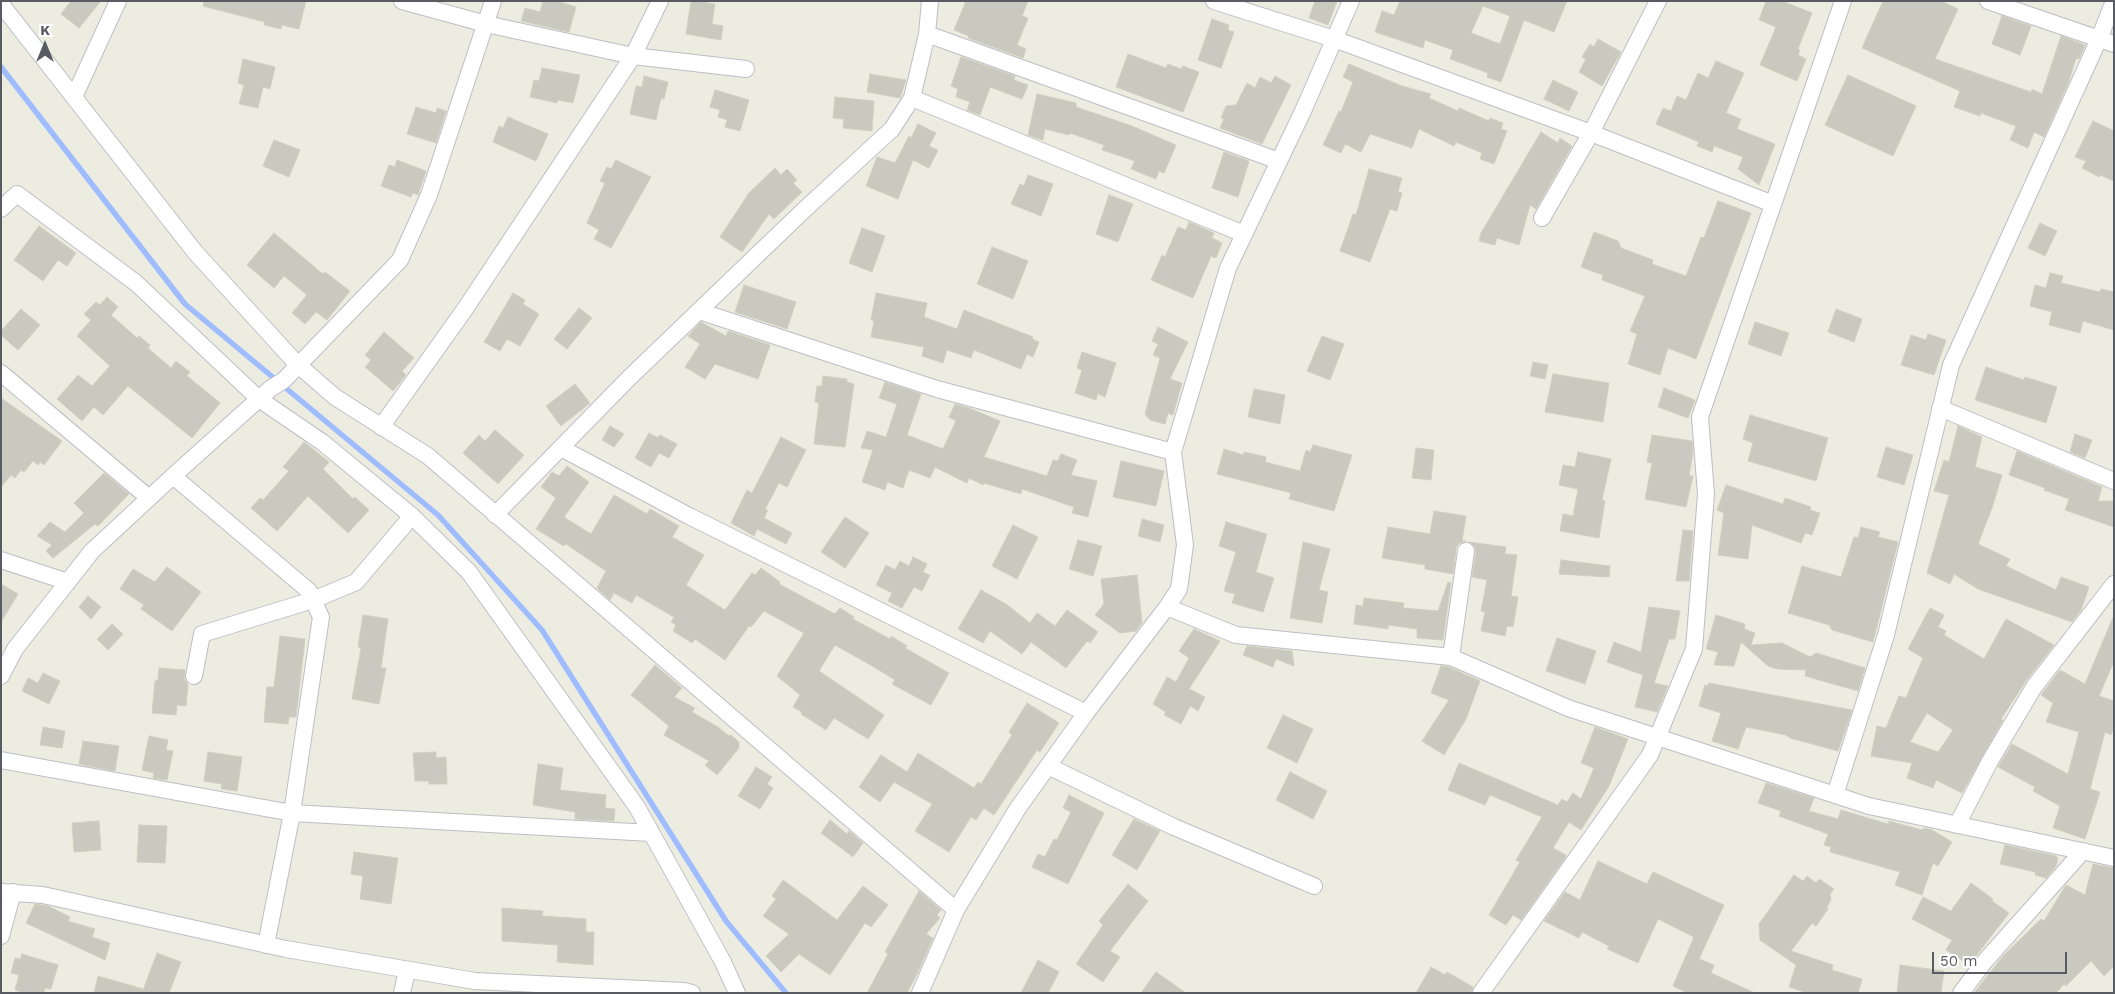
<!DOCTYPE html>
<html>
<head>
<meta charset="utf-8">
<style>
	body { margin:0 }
	#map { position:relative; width:2115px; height:994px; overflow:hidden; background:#ecede0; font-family:"Work Sans",sans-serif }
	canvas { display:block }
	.frame { position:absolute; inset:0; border:2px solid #595b62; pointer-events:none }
	.north { position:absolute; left:20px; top:20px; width:50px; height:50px; -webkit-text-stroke:4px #fff; paint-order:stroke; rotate:0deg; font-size:14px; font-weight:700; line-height:20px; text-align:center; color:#595b62 }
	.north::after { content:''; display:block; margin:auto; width:18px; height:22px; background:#595b62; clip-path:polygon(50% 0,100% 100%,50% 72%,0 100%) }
	.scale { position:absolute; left:1932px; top:952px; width:135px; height:22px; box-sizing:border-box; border:2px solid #595b62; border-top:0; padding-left:6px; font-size:15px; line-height:18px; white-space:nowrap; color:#595b62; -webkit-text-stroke:4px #fff; paint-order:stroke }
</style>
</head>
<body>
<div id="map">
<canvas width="2115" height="994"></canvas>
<div class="frame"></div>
<div class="north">K</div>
<div class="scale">50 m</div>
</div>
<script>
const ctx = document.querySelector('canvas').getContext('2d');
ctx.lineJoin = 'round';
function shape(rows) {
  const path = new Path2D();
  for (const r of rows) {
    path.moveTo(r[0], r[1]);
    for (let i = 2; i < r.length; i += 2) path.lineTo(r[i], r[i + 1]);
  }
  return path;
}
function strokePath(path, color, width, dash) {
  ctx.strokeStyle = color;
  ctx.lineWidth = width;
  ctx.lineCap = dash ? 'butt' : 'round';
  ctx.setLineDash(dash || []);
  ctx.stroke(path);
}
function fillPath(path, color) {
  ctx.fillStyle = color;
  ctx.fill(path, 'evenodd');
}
strokePath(shape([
	[1,67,185,304,438,515,542,630,726,921,786,993]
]), '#9ebcff', 5.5);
const building = shape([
	[71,1,101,1,79,28,61,14,71,1],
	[204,1,306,1,299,29,282,25,281,29,264,25,265,22,203,6,204,1],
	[543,1,557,1,576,7,569,32,521,21,525,8,540,12,543,1],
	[691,1,707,1,707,3,715,4,712,24,723,26,721,40,686,34,691,1],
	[966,1,1028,1,1022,16,1028,18,1017,45,1026,49,1023,58,968,38,969,36,954,30,966,1],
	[1315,1,1337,1,1328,25,1309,18,1315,1],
	[1400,1,1567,1,1554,32,1524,20,1501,82,1487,77,1488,73,1450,59,1453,50,1425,40,1423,48,1375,32,1382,11,1394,15,1400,1],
	[1483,6,1510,16,1500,44,1471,33,1483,6],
	[1766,1,1782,1,1812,13,1798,49,1800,50,1798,55,1806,59,1797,81,1760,65,1776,27,1759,20,1766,1],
	[1883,1,1941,1,1958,9,1935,59,2031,92,2032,89,2042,94,2061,36,2085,45,2079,59,2076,58,2069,81,2044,137,2034,132,2028,148,2010,140,2016,126,1981,113,1980,116,1954,107,1960,91,1862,48,1883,1],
	[2002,16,2031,26,2020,55,1992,44,2002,16],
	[1212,19,1229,25,1228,30,1234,32,1221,68,1198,60,1212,19],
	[1598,39,1621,52,1602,86,1579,72,1586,59,1582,57,1590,44,1594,47,1598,39],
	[1128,54,1166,68,1168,64,1181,69,1183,66,1199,72,1183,112,1116,87,1128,54],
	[961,57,1015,76,1014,80,1028,85,1022,99,990,87,980,115,967,110,970,102,956,97,958,89,951,86,961,57],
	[243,59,275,67,270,89,263,87,258,108,239,104,244,85,238,83,243,59],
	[1716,61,1744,73,1726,113,1741,119,1737,129,1775,144,1759,185,1738,169,1743,157,1714,146,1712,152,1697,146,1699,142,1656,124,1663,108,1671,111,1677,96,1686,100,1698,73,1708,78,1716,61],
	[1349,64,1402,86,1431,94,1429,98,1458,111,1459,108,1489,121,1490,118,1503,123,1501,129,1507,131,1494,164,1480,159,1482,153,1456,142,1454,146,1419,129,1412,148,1370,134,1361,152,1345,144,1341,153,1323,145,1339,111,1341,112,1353,82,1343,77,1349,64],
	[542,68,580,75,573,103,558,100,557,103,530,97,534,80,539,81,542,68],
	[870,74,906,80,900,98,867,92,870,74],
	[1848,75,1916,106,1893,156,1825,125,1848,75],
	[644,76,668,82,664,99,661,98,656,120,630,114,636,86,642,87,644,76],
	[1275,76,1291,85,1262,144,1220,128,1224,119,1221,118,1226,106,1236,105,1247,83,1255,88,1260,77,1271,83,1275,76],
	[1553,80,1578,92,1569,111,1544,99,1553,80],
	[715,90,749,100,740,131,725,127,727,120,718,117,720,110,710,107,715,90],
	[1037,94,1076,103,1076,107,1132,126,1176,145,1164,173,1159,171,1156,179,1131,169,1135,161,1102,150,1104,145,1070,133,1069,135,1045,129,1043,140,1028,135,1037,94],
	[835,97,874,101,872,131,843,128,844,119,833,118,835,97],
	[416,107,436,113,437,108,446,111,436,143,407,134,416,107],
	[508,117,548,134,536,161,493,142,499,126,503,128,508,117],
	[2093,121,2114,131,2114,181,2100,175,2099,177,2082,168,2086,161,2075,157,2093,121],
	[918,124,936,133,929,146,938,150,929,168,913,160,898,199,866,186,877,157,895,163,909,136,911,138,918,124],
	[1541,132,1558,143,1560,138,1572,146,1536,209,1530,205,1519,245,1497,238,1495,245,1479,241,1481,233,1541,132],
	[274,140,300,150,289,177,263,166,274,140],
	[1224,152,1249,161,1238,197,1212,188,1224,152],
	[397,160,426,171,418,195,413,193,411,197,381,186,389,165,395,167,397,160],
	[616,160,651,177,611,248,594,239,599,230,587,223,605,183,600,181,607,167,611,169,616,160],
	[775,168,781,175,787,169,797,180,793,183,802,192,774,219,769,214,742,252,720,237,749,193,775,168],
	[1369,169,1402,178,1398,192,1402,193,1397,211,1390,209,1370,262,1340,251,1353,214,1356,215,1369,169],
	[1028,175,1053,184,1041,216,1011,204,1020,184,1024,186,1028,175],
	[1109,195,1133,204,1118,242,1096,234,1109,195],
	[1718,201,1751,213,1696,359,1668,348,1660,375,1628,364,1637,334,1630,331,1645,296,1602,280,1603,275,1581,267,1594,232,1618,241,1621,248,1653,260,1652,264,1686,276,1701,237,1704,238,1718,201],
	[1189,222,1214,233,1212,238,1222,243,1216,258,1211,256,1193,298,1151,280,1162,255,1165,257,1178,227,1186,230,1189,222],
	[2040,223,2057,231,2045,256,2028,248,2040,223],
	[39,226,76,253,67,266,58,260,43,281,14,260,39,226],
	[862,228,885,236,872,272,849,263,862,228],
	[274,233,323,274,325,272,350,291,327,320,316,312,305,324,292,313,307,295,284,276,274,288,247,265,274,233],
	[992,247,1028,261,1013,299,977,284,992,247],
	[2050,273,2063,276,2061,283,2100,292,2101,289,2114,292,2114,330,2083,321,2080,333,2049,325,2052,312,2030,306,2035,285,2046,288,2050,273],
	[744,285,796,302,787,329,735,312,744,285],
	[513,293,525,300,523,304,539,314,520,346,507,339,500,351,484,342,513,293],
	[876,293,927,303,924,317,957,329,964,310,1033,337,1032,339,1039,342,1033,357,1027,354,1021,369,974,350,971,358,947,350,943,363,922,356,924,347,871,337,874,321,871,320,876,293],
	[107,297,118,307,111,315,137,338,139,336,150,345,148,348,171,368,176,361,190,372,187,376,220,403,192,438,128,386,103,415,94,407,82,421,57,399,78,375,92,386,110,366,77,336,91,320,84,314,96,302,100,305,107,297],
	[579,308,592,318,567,349,554,339,579,308],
	[21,309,40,325,18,350,1,335,1,331,21,309],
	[1836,309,1862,319,1854,342,1828,332,1836,309],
	[701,322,726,336,728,331,770,345,758,379,715,364,705,379,685,367,700,344,688,336,701,322],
	[1755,322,1789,333,1781,356,1748,344,1755,322],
	[1158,327,1188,342,1170,379,1182,383,1173,415,1168,413,1165,424,1150,420,1145,414,1160,358,1153,355,1158,344,1152,341,1158,327],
	[384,332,414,358,402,371,406,375,393,391,365,367,371,360,365,355,384,332],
	[1928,334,1946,340,1934,375,1901,365,1911,335,1926,340,1928,334],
	[1322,336,1344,344,1330,380,1307,371,1322,336],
	[1082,352,1116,363,1105,397,1098,394,1096,400,1075,393,1082,370,1077,368,1082,352],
	[1533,362,1548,365,1545,379,1530,376,1533,362],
	[1986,367,2024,380,2025,377,2057,387,2046,423,1975,400,1986,367],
	[1553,374,1609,383,1603,422,1545,412,1553,374],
	[823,376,847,379,847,382,854,384,845,447,814,444,819,403,815,402,817,386,822,386,823,376],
	[885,382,921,394,907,435,943,449,956,421,949,417,955,404,969,408,1000,421,984,457,1047,476,1053,460,1058,461,1061,454,1077,460,1071,475,1097,481,1088,517,1072,513,1074,507,1022,489,1021,494,984,483,983,485,969,478,967,483,935,467,930,478,909,470,903,488,887,482,885,490,862,482,873,450,861,448,867,431,886,437,897,404,879,398,885,382],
	[575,384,590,403,561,426,546,406,575,384],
	[1664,388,1695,400,1688,418,1658,407,1664,388],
	[1254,389,1285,395,1280,424,1248,417,1254,389],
	[1,398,62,441,44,465,40,462,38,465,33,461,24,472,21,470,15,478,11,475,1,487,1,398],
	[1750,415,1828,438,1816,481,1748,461,1753,443,1743,439,1750,415],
	[610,426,624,434,614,447,602,440,610,426],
	[1958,426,1982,437,1975,467,2002,475,1992,508,1978,544,2010,559,2006,566,2056,590,2061,577,2089,587,2081,610,2072,622,1978,589,1954,574,1950,584,1927,573,1949,495,1934,491,1944,460,1949,462,1958,426],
	[495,430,524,455,498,484,463,453,479,435,485,441,495,430],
	[649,433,658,438,660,435,677,444,669,458,659,453,651,467,635,458,649,433],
	[2075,434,2092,440,2085,458,2070,452,2075,434],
	[1652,435,1692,441,1693,452,1689,476,1693,476,1686,507,1645,499,1652,463,1647,462,1652,435],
	[781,437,806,450,787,487,779,483,765,509,768,510,764,518,792,533,786,544,757,529,754,536,731,523,747,490,752,493,781,437],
	[304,442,329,462,323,469,353,499,355,497,369,510,348,533,308,496,277,531,251,508,260,498,263,500,289,471,283,467,304,442],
	[1313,445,1352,455,1334,511,1289,499,1291,493,1217,474,1224,449,1243,455,1244,452,1266,457,1265,462,1300,471,1306,450,1310,452,1313,445],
	[1886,447,1913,455,1904,485,1877,477,1886,447],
	[1416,448,1434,450,1431,480,1412,478,1416,448],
	[2017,451,2102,487,2098,501,2114,501,2114,527,2065,510,2069,499,2044,490,2045,488,2009,475,2017,451],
	[1578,452,1611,459,1602,500,1605,501,1599,538,1560,531,1563,514,1573,516,1578,489,1559,485,1563,465,1575,467,1578,452],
	[1121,461,1164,471,1156,506,1113,497,1121,461],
	[567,466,589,482,564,517,591,534,614,495,647,514,650,509,679,526,672,537,704,555,686,585,725,610,752,573,755,575,761,568,780,582,779,584,835,614,840,608,854,617,853,619,890,639,891,636,907,646,905,648,949,673,931,705,892,684,895,680,874,667,835,645,819,671,884,715,868,739,834,718,826,730,801,714,802,712,793,707,800,695,777,676,804,633,764,611,751,627,749,626,725,660,695,639,692,643,673,631,676,625,671,622,674,617,636,595,632,603,614,593,610,600,597,588,606,571,566,544,564,546,536,529,556,498,541,487,552,472,559,476,567,466],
	[104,473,129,494,98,526,95,524,53,558,46,551,52,545,37,536,50,522,65,532,84,513,74,503,104,473],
	[1726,485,1783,504,1785,498,1811,507,1810,510,1820,513,1812,535,1805,533,1801,543,1752,525,1748,559,1718,555,1724,513,1717,510,1726,485],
	[1434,511,1466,516,1462,541,1466,541,1458,544,1456,549,1453,574,1425,569,1425,565,1382,558,1388,527,1430,534,1434,511],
	[845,517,869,533,845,568,821,552,845,517],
	[1142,519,1164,525,1160,542,1138,536,1142,519],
	[1226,522,1267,534,1256,572,1274,578,1263,612,1232,603,1235,594,1224,591,1236,552,1219,546,1226,522],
	[1013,525,1038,537,1017,579,992,566,1013,525],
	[1861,527,1880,532,1878,537,1898,542,1873,642,1832,630,1829,625,1788,613,1802,566,1841,577,1854,537,1858,538,1861,527],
	[1683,530,1693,531,1689,581,1676,581,1683,530],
	[1078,540,1102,546,1093,576,1069,569,1078,540],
	[1303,542,1330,549,1319,590,1328,592,1322,623,1290,618,1303,542],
	[1469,542,1506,547,1505,554,1517,555,1511,596,1518,597,1513,627,1507,626,1505,636,1481,631,1485,612,1481,611,1487,580,1472,577,1476,552,1475,547,1469,542],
	[913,557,927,564,923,572,930,575,922,591,914,587,902,608,888,601,892,593,876,585,886,565,895,570,900,561,909,566,913,557],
	[1561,560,1610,566,1609,577,1559,574,1561,560],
	[167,567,201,592,172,631,141,609,144,605,120,589,133,569,155,582,167,567],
	[1137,575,1142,623,1136,631,1120,633,1095,615,1104,604,1101,579,1137,575],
	[1448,582,1451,583,1443,640,1417,638,1417,629,1388,625,1388,629,1354,624,1356,605,1363,606,1364,598,1404,603,1403,608,1438,611,1448,582],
	[1,584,18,594,1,622,1,584],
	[981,590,1006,604,1030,623,1037,613,1055,626,1067,610,1098,632,1090,643,1087,641,1066,668,1031,642,1022,654,990,631,983,643,958,629,981,590],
	[88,596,101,607,91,619,79,607,88,596],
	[1649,607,1680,611,1675,639,1669,639,1654,683,1668,686,1657,712,1635,707,1643,675,1607,662,1614,642,1641,652,1649,607],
	[1930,608,1944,615,1938,627,1946,631,1944,635,1984,659,2006,619,2054,645,2026,681,2001,719,2003,720,1962,793,1936,780,1933,788,1907,778,1912,763,1871,756,1877,726,1886,728,1899,696,1906,698,1923,658,1908,649,1930,608],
	[1927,713,1953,730,1938,752,1910,742,1927,713],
	[363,615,388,619,381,668,386,668,379,704,352,699,361,648,358,647,363,615],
	[1716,615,1745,624,1744,629,1755,633,1751,645,1782,643,1810,657,1816,653,1865,668,1858,691,1805,676,1806,670,1778,669,1768,666,1741,642,1734,666,1714,665,1718,652,1706,649,1716,615],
	[2114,615,2114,661,2099,696,2114,701,2114,726,2111,735,2105,732,2090,789,2100,792,2085,839,2053,828,2060,806,2033,791,2035,787,1998,767,2012,744,2068,774,2079,732,2046,722,2053,703,2041,695,2060,670,2085,684,2114,615],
	[112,624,123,634,108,650,97,639,112,624],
	[1194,629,1220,641,1189,689,1205,697,1198,711,1190,706,1181,724,1164,715,1166,712,1153,704,1167,677,1176,682,1189,658,1179,651,1194,629],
	[280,636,305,639,296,717,289,717,288,724,264,722,267,687,274,687,280,636],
	[1557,638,1596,651,1585,684,1546,671,1557,638],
	[1247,646,1292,651,1294,666,1276,659,1273,667,1243,655,1247,646],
	[655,665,682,688,674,697,695,708,692,712,718,727,729,736,731,735,739,742,739,748,717,775,705,765,709,761,664,735,669,726,631,695,655,665],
	[1441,666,1449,667,1480,681,1466,719,1444,755,1422,741,1449,700,1431,693,1441,666],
	[159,668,185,670,184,679,188,684,186,706,177,705,176,715,152,713,155,681,158,680,159,668],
	[43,673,60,681,49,704,22,691,28,678,38,683,43,673],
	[1709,683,1852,710,1838,751,1790,738,1786,735,1746,727,1738,749,1712,741,1721,713,1699,706,1705,685,1708,686,1709,683],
	[1027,703,1059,723,1040,752,1037,750,994,815,984,808,976,820,971,817,949,852,915,831,932,804,894,782,880,802,859,787,881,755,907,772,918,753,974,788,978,782,981,784,1012,735,1009,732,1027,703],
	[1283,715,1313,729,1297,763,1267,748,1283,715],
	[43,727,65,731,62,748,40,745,43,727],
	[1595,727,1628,739,1609,786,1581,830,1569,822,1553,848,1566,855,1565,858,1521,920,1513,915,1506,925,1489,915,1520,862,1516,860,1542,817,1490,795,1485,805,1448,790,1459,763,1558,805,1562,799,1567,802,1573,793,1581,799,1594,768,1581,763,1595,727],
	[149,736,168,740,166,750,173,751,167,780,153,778,154,773,142,770,149,736],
	[83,741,119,746,115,771,79,764,83,741],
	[208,752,242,757,237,791,221,789,222,784,204,781,208,752],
	[436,752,436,758,446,757,447,784,429,784,429,781,415,781,413,753,436,752],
	[538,764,563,768,560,790,606,795,605,808,615,809,614,821,575,819,575,812,533,805,538,764],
	[756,767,772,777,767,784,773,788,760,809,738,796,756,767],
	[1290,772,1327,791,1313,819,1276,800,1290,772],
	[1766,783,1814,798,1809,811,1838,819,1841,810,1888,824,1889,821,1922,830,1924,828,1932,830,1952,842,1938,866,1933,863,1922,895,1895,885,1900,872,1830,852,1831,847,1824,845,1828,834,1779,816,1781,811,1758,803,1766,783],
	[1069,795,1104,813,1068,884,1032,867,1038,854,1045,857,1054,839,1057,840,1071,812,1063,808,1069,795],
	[1134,819,1160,831,1137,870,1112,855,1134,819],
	[830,820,847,834,849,831,863,843,853,857,821,833,830,820],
	[99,821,101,850,74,852,72,823,99,821],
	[139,825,167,826,165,863,137,862,139,825],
	[2005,845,2056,856,2058,859,2056,866,2046,878,2035,875,2036,872,2000,864,2005,845],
	[354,852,398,858,391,904,360,899,363,876,351,874,354,852],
	[1598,861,1647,884,1653,872,1724,905,1699,959,1714,965,1711,973,1755,993,1687,993,1673,986,1694,937,1658,919,1638,963,1607,949,1609,946,1582,932,1579,938,1544,921,1565,892,1580,900,1598,861],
	[2093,864,2114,868,2114,966,2104,976,2091,961,2066,986,2064,984,2056,993,1974,993,2003,956,2041,919,2044,921,2066,885,2085,895,2093,864],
	[1794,875,1803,881,1807,876,1816,883,1819,879,1834,889,1830,894,1831,899,1827,907,1828,909,1816,926,1812,923,1791,951,1833,965,1832,970,1862,979,1858,993,1807,993,1789,987,1796,965,1760,940,1759,924,1794,875],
	[783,880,837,920,863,886,888,905,871,927,865,923,830,975,799,954,781,972,766,956,789,934,763,916,776,899,772,896,783,880],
	[1971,883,1993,899,1992,901,2009,913,1969,965,1946,950,1952,940,1912,919,1923,897,1951,911,1971,883],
	[1128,884,1148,901,1110,951,1120,957,1103,982,1076,964,1103,925,1099,921,1128,884],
	[919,891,941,910,937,915,940,918,926,934,933,938,918,972,907,993,867,993,888,954,885,952,919,891],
	[35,904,48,906,70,917,68,921,95,929,92,937,110,943,105,960,26,923,35,904],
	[502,908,543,911,542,916,586,919,586,932,594,932,593,965,557,962,558,945,502,941,502,908],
	[157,953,181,962,169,993,142,993,157,953],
	[22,954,58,965,51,989,45,988,44,993,24,993,15,990,19,975,11,973,15,958,20,959,22,954],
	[1038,960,1059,972,1048,993,1021,993,1038,960],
	[1900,965,1944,971,1941,993,1897,993,1900,965],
	[1431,967,1445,975,1447,972,1473,987,1471,993,1416,993,1431,967],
	[1156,972,1186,993,1141,993,1156,972],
	[98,976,143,989,142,993,94,993,98,976]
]);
fillPath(building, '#c9c9bf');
strokePath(building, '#d1d0be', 1);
const street = shape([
	[402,1,486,24,633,56,746,69],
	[1214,1,1334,39,1591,133,1773,204],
	[1988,1,2114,44],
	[1,4,195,252,297,364,335,397,428,456,956,910],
	[927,34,1279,161],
	[74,97,118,1],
	[912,98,1244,234],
	[1,209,17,194,136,283,259,399,322,442,412,516,469,572,637,807,723,962,737,993],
	[1542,218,1591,133,1658,1],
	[699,311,937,389,1173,452],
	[1,373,149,498],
	[1940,408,2114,481],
	[381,427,465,309,633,56,660,1],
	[561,448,689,516,1086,713],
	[173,476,309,591,321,617,292,813,266,945],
	[495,515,629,378,804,210,892,129,912,98,927,34,930,1],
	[1,560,68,582],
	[1167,607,1236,635,1451,657,1568,708,1869,806,2114,858],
	[1451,657,1466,551],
	[1,676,15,649,92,551,173,476,270,389,284,380,400,260,429,195,493,1],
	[194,676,202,634,313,600,356,582,412,516],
	[1,760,292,813,651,833],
	[1048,766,1174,827,1314,886],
	[1835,795,1886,635,1951,365,2099,39,2114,1],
	[1957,825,1990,761,2034,687,2114,584],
	[1,892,43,895,286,949,475,981,684,991,692,993],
	[1,936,13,892],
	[402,993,407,970],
	[920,993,956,910,1018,808,1086,713,1167,607,1179,589,1185,545,1173,452,1228,268,1303,111,1351,1],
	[1481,993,1650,755,1694,649,1706,494,1700,417,1843,1],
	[1961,993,1985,961,2083,851]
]);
strokePath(street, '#bdbec5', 18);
strokePath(street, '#fff', 16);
</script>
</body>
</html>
